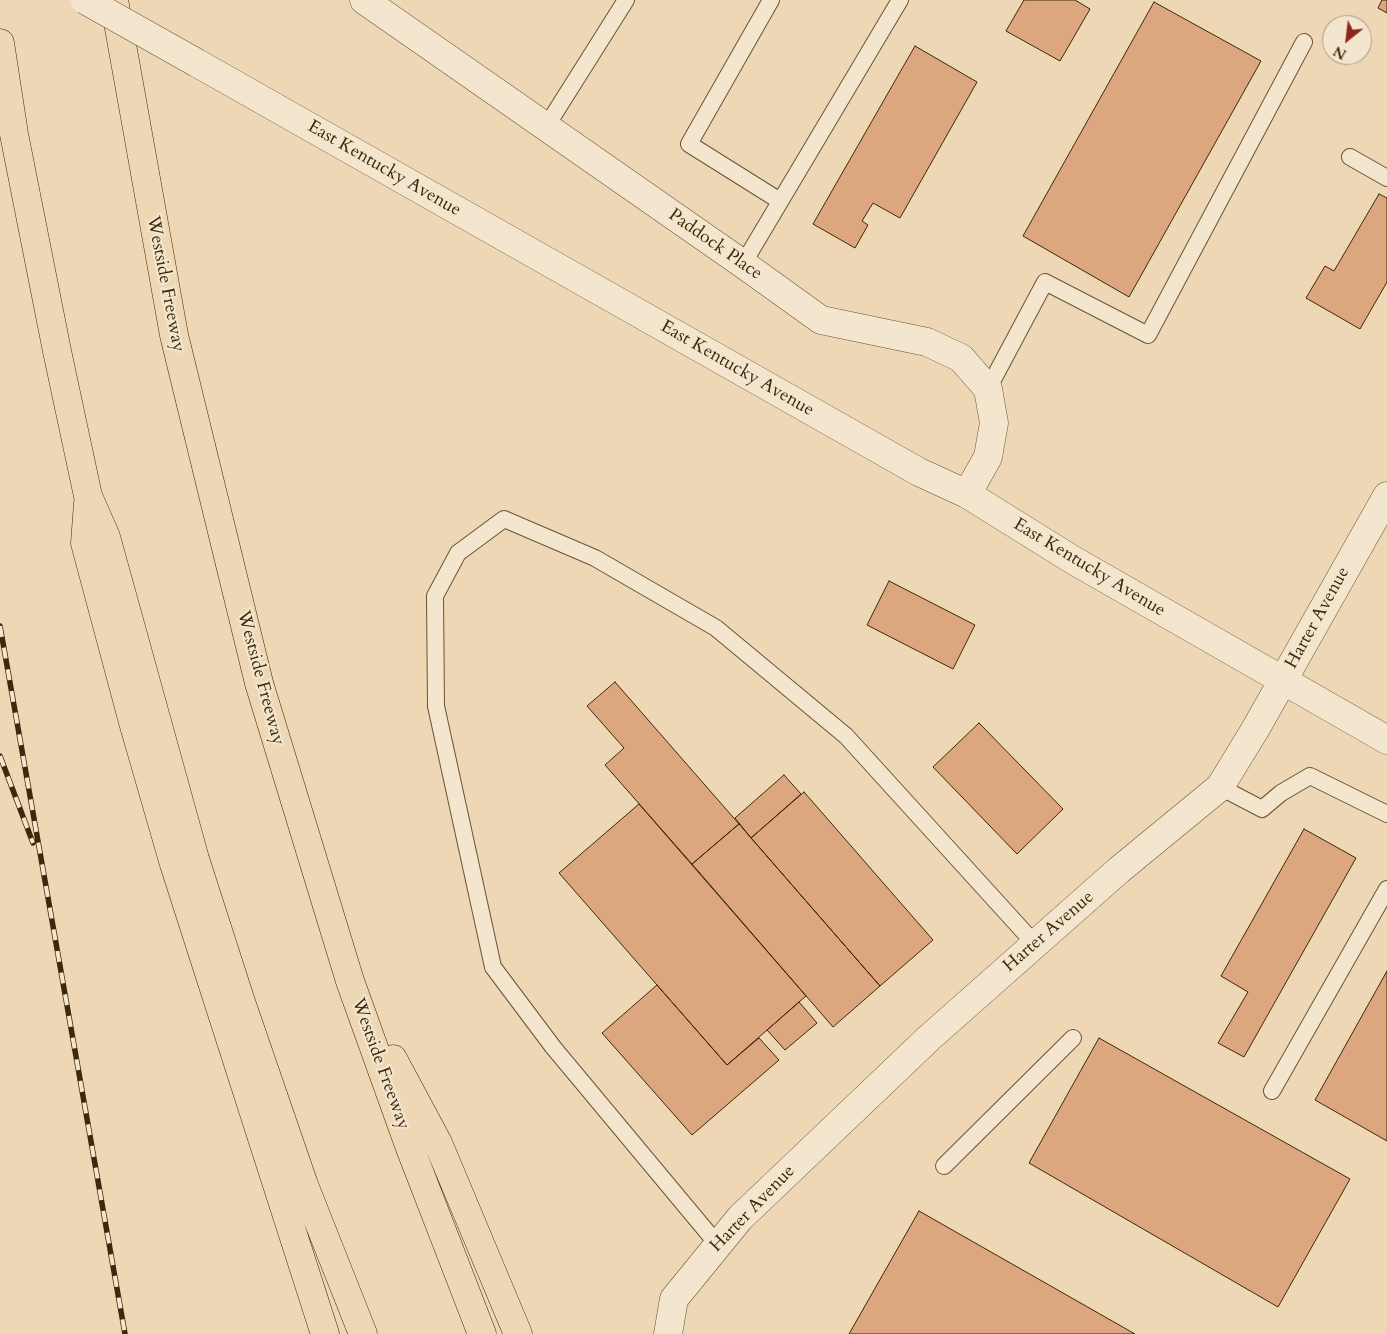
<!DOCTYPE html>
<html>
<head>
<meta charset="utf-8">
<style>
	body { margin:0 }
	#map { position:relative; width:1387px; height:1334px; overflow:hidden; background:#edd7b4; font-family:Cardo,serif }
	canvas { display:block }
	.north { position:absolute; left:1322px; top:15px; width:50px; height:50px; box-sizing:border-box; background:#f3e5ce; border:1px solid #aa9980; border-radius:50%; rotate:209deg; font-size:14px; font-weight:700; line-height:20px; text-align:center; color:#3d280a }
	.north::after { content:''; display:block; margin:auto; width:18px; height:22px; background:#8f2418; clip-path:polygon(50% 0,100% 100%,50% 72%,0 100%) }
</style>
</head>
<body>
<div id="map">
<canvas width="1387" height="1334"></canvas>
<div class="north">N</div>
</div>
<script>
const ctx = document.querySelector('canvas').getContext('2d');
ctx.lineJoin = 'round';
function fillPath(path, color) {
  ctx.fillStyle = color;
  ctx.fill(path, 'evenodd');
}
function shape(rows) {
  const path = new Path2D();
  for (const r of rows) {
    path.moveTo(r[0], r[1]);
    for (let i = 2; i < r.length; i += 2) path.lineTo(r[i], r[i + 1]);
  }
  return path;
}
function strokePath(path, color, width, dash) {
  ctx.strokeStyle = color;
  ctx.lineWidth = width;
  ctx.lineCap = dash ? 'butt' : 'round';
  ctx.setLineDash(dash || []);
  ctx.stroke(path);
}
function drawText(font, color, halo, rows, align = 'center') {
  ctx.font = font + ' Cardo,serif';
  ctx.lineWidth = 4.5;
  ctx.setLineDash([]);
  ctx.textBaseline = 'middle';
  ctx.strokeStyle = halo;
  ctx.fillStyle = color;
  for (const [text, x, y, turn = 0] of rows) {
    ctx.save();
    ctx.translate(x, y);
    ctx.rotate((+turn || 0) * Math.PI / 180);
    ctx.textAlign = isNaN(turn) ? turn : align;
    if (halo) ctx.strokeText(text, 0, 0);
    ctx.fillText(text, 0, 0);
    ctx.restore();
  }
}
const building = shape([
	[1024,0,1075,0,1090,9,1060,61,1006,31,1024,0],
	[1382,0,1387,0,1387,13,1378,8,1382,0],
	[1154,2,1261,61,1129,297,1023,236,1154,2],
	[915,46,977,82,900,218,873,203,862,221,868,225,855,248,813,224,915,46],
	[1379,194,1387,198,1387,282,1360,329,1306,298,1325,266,1334,271,1379,194],
	[889,581,975,625,953,669,867,625,889,581],
	[615,682,739,824,692,864,605,765,624,748,587,706,615,682],
	[979,723,1063,809,1017,854,933,767,979,723],
	[784,775,801,794,751,838,735,818,784,775],
	[804,792,933,940,880,986,751,838,804,792],
	[639,804,806,996,727,1065,559,873,639,804],
	[739,824,880,986,833,1027,692,864,739,824],
	[1304,829,1356,858,1244,1057,1218,1043,1248,992,1221,976,1304,829],
	[1387,971,1387,1141,1315,1100,1387,971],
	[657,985,727,1065,759,1038,779,1060,692,1135,602,1033,657,985],
	[799,1002,817,1023,785,1050,767,1030,799,1002],
	[1099,1038,1350,1179,1278,1307,1029,1163,1099,1038],
	[919,1211,1135,1334,849,1334,919,1211]
]);
fillPath(building, '#dca77f');
strokePath(building, '#3d280a', 1);
const service = shape([
	[771,0,689,144,780,201],
	[546,127,626,0],
	[1350,157,1387,178],
	[743,264,900,0],
	[988,389,1045,282,1148,335,1304,42],
	[1220,787,1262,809,1281,793,1310,776,1387,814],
	[1272,1091,1387,889],
	[944,1166,1073,1038],
	[718,1245,553,1047,493,967,436,706,435,596,458,553,504,519,595,558,716,628,846,736,1035,944]
]);
const minor = shape([
	[364,0,743,264,821,320,927,342,961,358,988,389,994,423,988,457,967,494],
	[668,1334,674,1299,740,1218,929,1038,1119,870,1220,787,1256,728,1387,496]
]);
const tertiary = shape([
	[197,63,919,472,967,494,1073,560,1387,740]
]);
const motorway = shape([
	[114,0,174,335,259,683,350,981,410,1148,482,1334],
	[0,43,14,134,57,351,88,496,106,537,195,859,240,999,304,1185,363,1334],
	[88,503,85,543,133,722,174,864,325,1334],
	[393,1059,438,1143,518,1334]
]);
strokePath(service, '#695434', 18);
strokePath(minor, '#695434', 29);
strokePath(tertiary, '#695434', 29);
strokePath(motorway, '#3d280a', 29);
strokePath(service, '#f3e5ce', 16);
strokePath(minor, '#f3e5ce', 28);
strokePath(tertiary, '#f3e5ce', 28);
strokePath(motorway, '#edd7b4', 28);
const rail = shape([
	[0,626,125,1334],
	[0,756,33,843]
]);
strokePath(rail, '#3d280a', 5.5);
strokePath(rail, '#f3e5ce', 4, [11]);
const tertiaryBridge = shape([
	[85,0,197,63]
]);
strokePath(tertiaryBridge, '#695434', 29, []);
strokePath(tertiaryBridge, '#f3e5ce', 28);
drawText('18px', '#3d280a', '#f3e5ce', [
	["East Kentucky Avenue",384,169,30],
	["Paddock Place",715,245,35],
	["Westside Freeway",165,284,79],
	["East Kentucky Avenue",737,369,30],
	["East Kentucky Avenue",1089,568,31],
	["Harter Avenue",1318,618,-61],
	["Westside Freeway",260,678,75],
	["Harter Avenue",1049,932,-41],
	["Westside Freeway",380,1064,70],
	["Harter Avenue",753,1209,-46]
]);
</script>
</body>
</html>
